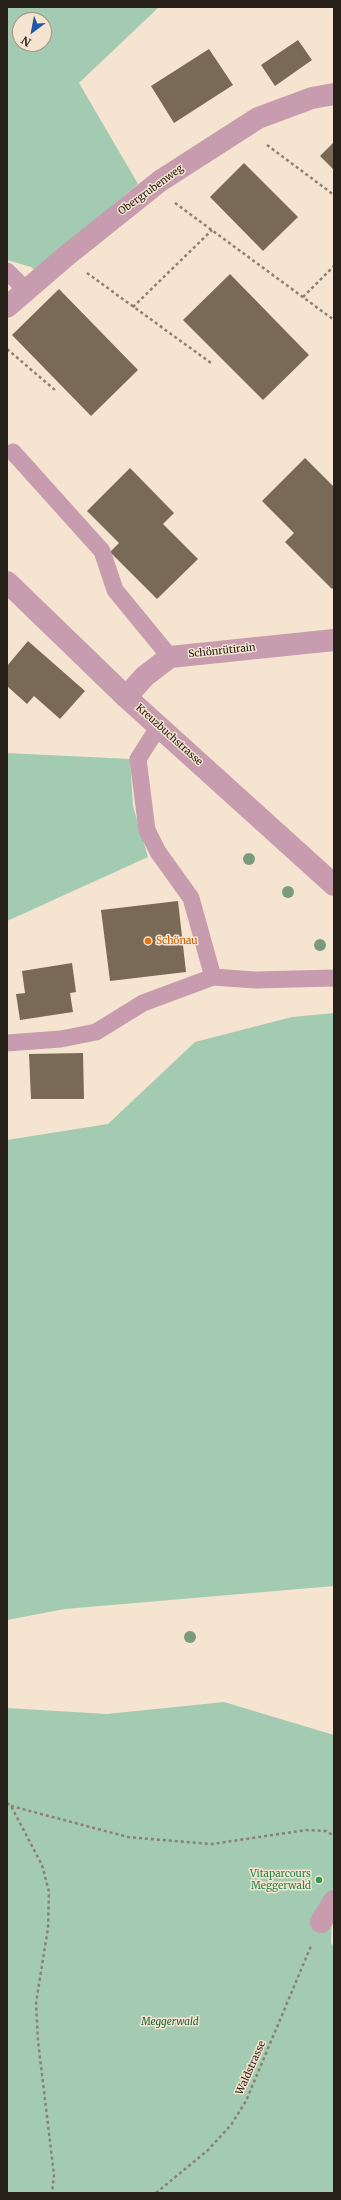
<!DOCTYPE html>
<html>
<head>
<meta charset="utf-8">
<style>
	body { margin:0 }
	#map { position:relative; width:341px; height:2200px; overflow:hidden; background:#f5e4cf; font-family:Merriweather,serif }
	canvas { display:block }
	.frame { position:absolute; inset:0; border:8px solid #272018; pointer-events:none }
	.north { position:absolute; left:12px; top:12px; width:40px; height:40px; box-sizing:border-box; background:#f5e4cf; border:1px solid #a39686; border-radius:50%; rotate:212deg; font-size:11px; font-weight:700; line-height:16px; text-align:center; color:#272018 }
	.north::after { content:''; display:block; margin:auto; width:14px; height:18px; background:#1f57a9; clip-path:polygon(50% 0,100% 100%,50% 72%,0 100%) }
</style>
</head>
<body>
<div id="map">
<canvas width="341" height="2200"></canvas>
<div class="frame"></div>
<div class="north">N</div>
</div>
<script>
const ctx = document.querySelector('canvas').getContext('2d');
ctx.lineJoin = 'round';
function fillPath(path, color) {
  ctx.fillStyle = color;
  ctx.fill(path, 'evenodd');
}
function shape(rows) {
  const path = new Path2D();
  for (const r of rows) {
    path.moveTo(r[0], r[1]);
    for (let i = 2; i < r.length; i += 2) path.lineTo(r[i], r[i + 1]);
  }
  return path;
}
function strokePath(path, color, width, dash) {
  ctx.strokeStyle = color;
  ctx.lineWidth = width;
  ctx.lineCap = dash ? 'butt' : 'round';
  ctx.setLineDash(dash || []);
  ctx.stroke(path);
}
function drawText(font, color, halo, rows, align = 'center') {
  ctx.font = font + ' Merriweather,serif';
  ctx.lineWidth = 3;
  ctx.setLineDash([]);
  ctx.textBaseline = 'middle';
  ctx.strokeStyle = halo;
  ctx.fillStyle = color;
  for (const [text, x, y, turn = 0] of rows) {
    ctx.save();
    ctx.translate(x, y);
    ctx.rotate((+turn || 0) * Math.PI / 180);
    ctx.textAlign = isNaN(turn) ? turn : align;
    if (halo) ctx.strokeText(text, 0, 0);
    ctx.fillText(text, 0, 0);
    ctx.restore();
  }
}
fillPath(shape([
	[7,7,159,7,79,83,138,184,35,271,31,267,7,260],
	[20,20,44,20,44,44,20,44],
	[7,753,130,759,133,806,148,857,7,921],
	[334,1013,334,1586,65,1609,7,1620,7,1140,108,1124,195,1042,292,1017],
	[224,1702,334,1735,334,1859,331,1943,334,1947,334,2193,7,2193,7,1708,107,1714]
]), '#a3cbb1');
fillPath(shape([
	[298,40,312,60,275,86,261,65],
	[209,49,233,85,174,123,151,86],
	[334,142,334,170,320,156],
	[244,163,298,217,263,251,210,197],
	[230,274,309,355,263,400,183,320],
	[59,289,138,370,91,416,12,335],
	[305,458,334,487,334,587,332,589,285,542,294,533,262,501],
	[130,468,174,513,163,524,198,559,157,599,110,552,119,543,87,511],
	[28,641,85,691,60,719,34,696,27,704,7,686,7,666],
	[178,901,186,972,110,981,101,910],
	[72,963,76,992,70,993,73,1012,20,1020,16,994,25,993,22,971],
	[83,1053,84,1099,31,1099,29,1054]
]), '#796a57');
strokePath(shape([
	[267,145,334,195],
	[175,203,334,320],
	[87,273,211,363],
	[303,297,334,266],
	[133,307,212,230],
	[7,349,55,390],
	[7,1803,11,1806,42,1865,49,1892,48,1928,36,2003,38,2041,54,2175,52,2193],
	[11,1806,128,1837,212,1844,306,1830,326,1831,334,1836],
	[156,2193,208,2150,231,2125,246,2101,311,1946]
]), '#8c8072', 2.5, [3, 3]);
strokePath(shape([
	[7,271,26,290],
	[13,452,102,551,115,590,170,657],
	[159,726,138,759,147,830,158,852,191,898,213,977],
	[7,1043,61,1039,96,1032,143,1003,213,977,255,980,334,978]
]), '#c69cae', 17);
strokePath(shape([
	[7,307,65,257,160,181,258,118,312,98,334,94],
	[126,697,145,676,170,657,334,640],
	[321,1922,334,1901]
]), '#c69cae', 22);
strokePath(shape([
	[7,582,126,697,334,885]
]), '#c69cae', 22);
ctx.fillStyle = '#7a9b7e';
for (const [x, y] of [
	[249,859],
	[288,892],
	[320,945],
	[190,1637]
]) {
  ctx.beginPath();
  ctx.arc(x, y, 6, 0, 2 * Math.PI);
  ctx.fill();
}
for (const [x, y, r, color] of [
	[148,941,4,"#e8710a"],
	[319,1880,4,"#2e9e5b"]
]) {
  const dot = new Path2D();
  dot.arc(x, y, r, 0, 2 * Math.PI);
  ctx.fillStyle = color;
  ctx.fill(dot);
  strokePath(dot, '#f5e4cf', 1.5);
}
drawText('10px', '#272018', '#f5e4cf', [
	["Obergrubenweg",151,190,-36],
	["Schönrütirain",222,651,-6],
	["Kreuzbuchstrasse",169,735,42],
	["Waldstrasse",251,2068,-66]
]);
drawText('10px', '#c56008', '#f5e4cf', [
	["Schönau",156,941]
], 'left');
drawText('10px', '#27864d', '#f5e4cf', [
	["Vitaparcours",311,1874],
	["Meggerwald",311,1886]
], 'right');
drawText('italic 10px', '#165f3b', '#f5e4cf', [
	["Meggerwald",170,2022]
]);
</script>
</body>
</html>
